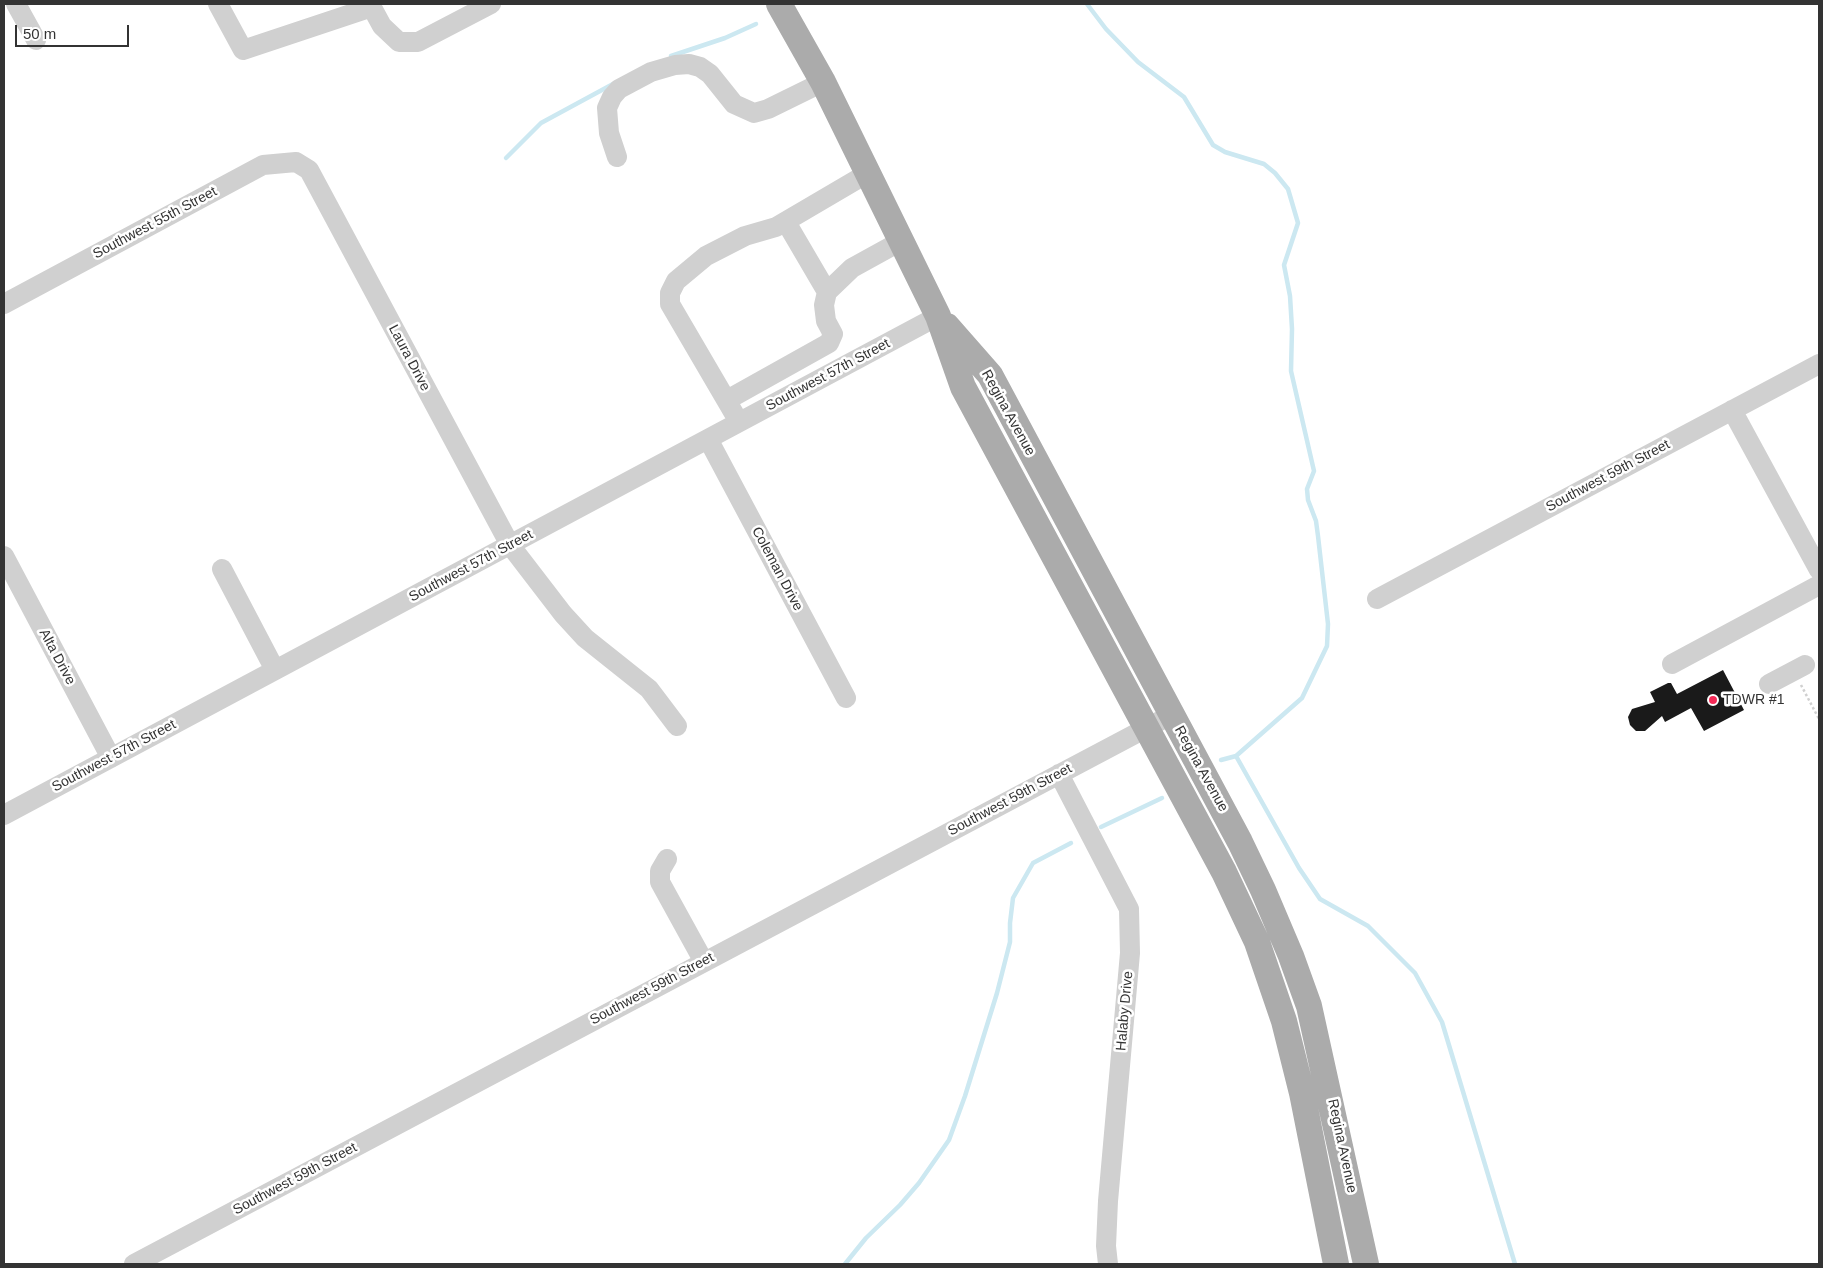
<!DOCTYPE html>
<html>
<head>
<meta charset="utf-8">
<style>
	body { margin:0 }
	#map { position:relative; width:1823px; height:1268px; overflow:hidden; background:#fff; font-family:Arial,sans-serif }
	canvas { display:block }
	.frame { position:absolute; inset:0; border:5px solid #333; pointer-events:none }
	.scale { position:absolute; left:15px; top:25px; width:114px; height:22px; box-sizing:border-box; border:2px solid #333; border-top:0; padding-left:6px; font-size:15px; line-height:18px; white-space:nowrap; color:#333; -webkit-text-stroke:4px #fff; paint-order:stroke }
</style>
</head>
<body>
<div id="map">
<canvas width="1823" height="1268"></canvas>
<div class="frame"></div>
<div class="scale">50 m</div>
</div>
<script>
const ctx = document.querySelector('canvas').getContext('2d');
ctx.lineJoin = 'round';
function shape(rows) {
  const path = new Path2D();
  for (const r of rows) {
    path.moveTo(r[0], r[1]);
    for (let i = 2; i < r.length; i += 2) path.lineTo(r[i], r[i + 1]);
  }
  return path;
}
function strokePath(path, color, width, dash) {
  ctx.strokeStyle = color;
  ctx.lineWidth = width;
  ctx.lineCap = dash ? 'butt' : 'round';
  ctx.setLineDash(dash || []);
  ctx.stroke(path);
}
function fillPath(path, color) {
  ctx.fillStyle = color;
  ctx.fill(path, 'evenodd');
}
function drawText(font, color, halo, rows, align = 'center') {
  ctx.font = font + ' Arial,sans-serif';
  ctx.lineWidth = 5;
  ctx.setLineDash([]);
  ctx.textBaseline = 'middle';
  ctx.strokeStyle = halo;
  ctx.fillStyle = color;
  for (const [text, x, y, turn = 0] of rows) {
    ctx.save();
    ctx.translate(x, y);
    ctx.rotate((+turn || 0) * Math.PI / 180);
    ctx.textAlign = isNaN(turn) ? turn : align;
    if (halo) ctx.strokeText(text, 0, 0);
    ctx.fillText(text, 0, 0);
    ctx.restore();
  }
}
strokePath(shape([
	[1087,4,1106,29,1138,62,1184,97,1213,145,1225,152,1264,164,1275,173,1288,189,1298,223,1284,265,1290,296,1292,329,1291,371,1314,471,1307,489,1308,500,1316,521,1318,536,1328,624,1327,646,1302,698,1236,756,1299,868,1320,899,1368,926,1415,973,1442,1022,1515,1264],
	[671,56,725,38,756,24],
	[506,158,541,123,613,84],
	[1221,760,1236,756],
	[1101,827,1162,798],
	[845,1264,866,1238,900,1205,919,1183,949,1140,965,1096,997,993,1010,942,1010,923,1013,898,1033,863,1071,843]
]), '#cce8f1', 4.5);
fillPath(shape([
	[1723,670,1744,710,1704,731,1691,708,1665,722,1662,716,1645,731,1636,731,1630,725,1628,717,1632,709,1655,702,1650,692,1668,683,1671,683,1677,694]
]), '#1a1a1a');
strokePath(shape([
	[1801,685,1819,719]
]), '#d0d0d0', 2.5, [2.5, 2.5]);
strokePath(shape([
	[16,4,36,40],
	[218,4,243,50,372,7],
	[370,4,382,26,399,42,418,42,491,4],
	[617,157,609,133,607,108,612,97,619,89,651,72,675,65,689,64,700,67,710,74,734,104,754,113,768,109,823,82],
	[786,222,827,292],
	[4,304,263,165,296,162,309,170,510,545,563,614,585,638,649,689,677,726],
	[727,400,829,343,833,334,826,321,824,305,827,292,852,268,901,241],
	[1732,410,1819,570],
	[739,422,670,304,670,293,676,281,706,256,745,236,776,227,868,173],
	[708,439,846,698],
	[4,556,111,758],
	[222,569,275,670],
	[1377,599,1819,364],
	[1672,664,1819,585],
	[1769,684,1805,665],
	[1059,774,1129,909,1130,953,1108,1201,1106,1246,1108,1264],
	[4,815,938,316],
	[667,859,660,871,660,882,704,962],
	[134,1264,1171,715]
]), '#d0d0d0', 20);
strokePath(shape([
	[779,4,823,82,938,316,963,387,1224,872,1257,942,1284,1021,1302,1093,1336,1264],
	[947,326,990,375,1240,842,1263,890,1291,956,1309,1006,1366,1264]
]), '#ababab', 26);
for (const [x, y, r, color] of [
	[1713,700,5,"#f52a57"]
]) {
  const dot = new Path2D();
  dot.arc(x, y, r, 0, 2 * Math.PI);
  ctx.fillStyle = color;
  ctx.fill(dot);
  strokePath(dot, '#fff', 2);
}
drawText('14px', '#333', '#fff', [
	["Southwest 55th Street",155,223,-28],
	["Laura Drive",409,358,62],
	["Southwest 57th Street",828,375,-28],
	["Regina Avenue",1008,413,61],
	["Southwest 59th Street",1608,476,-28],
	["Southwest 57th Street",471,566,-28],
	["Coleman Drive",777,569,62],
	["Alta Drive",57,657,62],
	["Southwest 57th Street",114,756,-28],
	["Regina Avenue",1201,769,61],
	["Southwest 59th Street",1010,800,-28],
	["Southwest 59th Street",652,989,-28],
	["Halaby Drive",1125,1011,-85],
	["Regina Avenue",1342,1146,78],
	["Southwest 59th Street",295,1179,-28]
]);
drawText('14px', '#333', '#fff', [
	["TDWR #1",1723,700]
], 'left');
</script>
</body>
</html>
